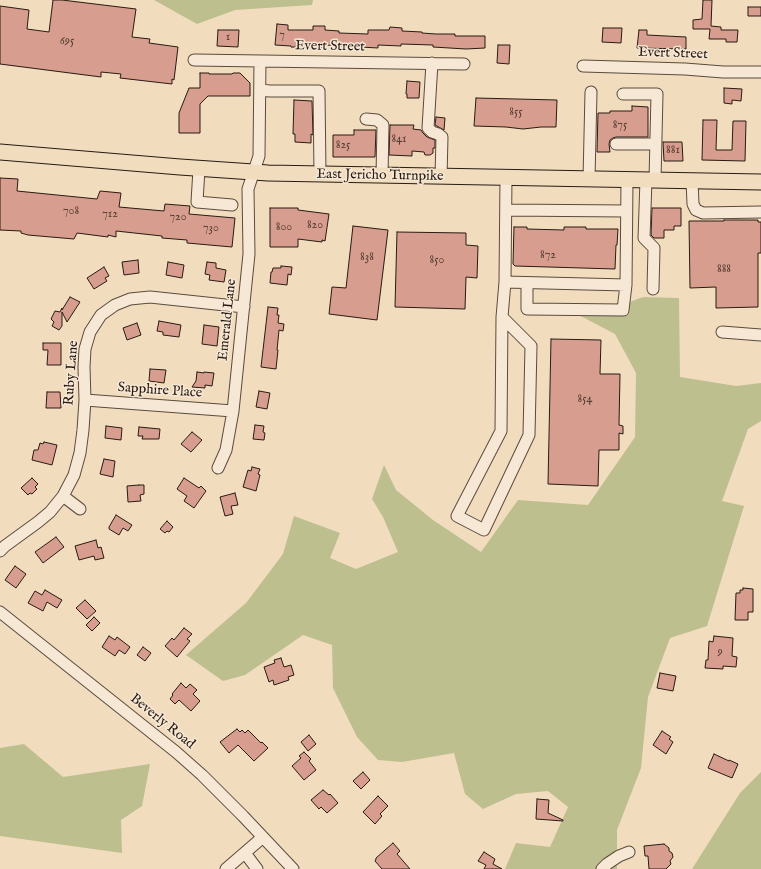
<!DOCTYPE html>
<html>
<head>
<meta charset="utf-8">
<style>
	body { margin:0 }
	canvas { display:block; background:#f1dcbe }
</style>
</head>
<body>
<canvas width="761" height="869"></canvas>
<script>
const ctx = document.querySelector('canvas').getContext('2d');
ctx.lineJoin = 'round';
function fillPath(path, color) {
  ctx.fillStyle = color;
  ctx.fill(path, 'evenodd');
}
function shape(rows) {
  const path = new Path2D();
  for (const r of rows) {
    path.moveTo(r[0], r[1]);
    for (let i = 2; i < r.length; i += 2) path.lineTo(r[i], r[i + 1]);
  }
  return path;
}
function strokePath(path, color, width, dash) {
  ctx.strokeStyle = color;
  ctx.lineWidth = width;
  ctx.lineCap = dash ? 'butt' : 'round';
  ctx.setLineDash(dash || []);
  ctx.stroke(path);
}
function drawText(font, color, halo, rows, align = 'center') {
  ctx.font = font + ' "IM FELL English",serif';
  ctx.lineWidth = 3;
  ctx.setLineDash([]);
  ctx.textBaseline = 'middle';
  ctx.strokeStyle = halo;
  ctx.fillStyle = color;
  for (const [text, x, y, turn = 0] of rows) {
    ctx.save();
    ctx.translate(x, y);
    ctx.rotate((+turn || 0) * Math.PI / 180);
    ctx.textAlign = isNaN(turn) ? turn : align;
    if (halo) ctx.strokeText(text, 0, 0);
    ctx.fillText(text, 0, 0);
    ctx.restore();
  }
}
fillPath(shape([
	[154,0,313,0,312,5,235,10,197,24],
	[643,297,679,298,680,377,736,386,761,383,761,421,748,429,722,501,744,506,707,626,670,638,648,697,641,768,617,830,617,869,505,869,516,843,550,847,568,807,548,791,516,794,483,809,465,794,454,753,402,762,378,760,357,737,333,688,332,645,303,635,245,675,223,681,186,655,246,603,283,554,294,516,340,533,330,558,356,569,398,552,383,517,372,499,384,465,396,490,433,520,481,552,518,500,588,505,635,437,636,373,615,334,571,311,611,309],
	[24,744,63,777,150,764,142,806,121,820,122,853,0,836,0,748],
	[761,772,761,869,692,869,740,793]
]), '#bebf8e');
const building = shape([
	[53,0,62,0,136,9,132,37,150,39,149,43,178,47,174,80,172,79,172,84,120,78,121,74,101,72,101,77,0,64,0,6,29,10,27,29,49,32,53,0],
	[703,0,712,0,711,26,721,27,721,30,738,30,737,42,726,42,726,39,709,39,710,29,693,29,693,20,702,19,703,0],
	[748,7,761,7,761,16,748,16,748,7],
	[277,24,288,25,288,30,313,30,313,26,325,26,325,30,339,31,339,33,368,34,368,30,389,30,390,27,402,28,402,31,422,32,422,33,436,34,455,34,455,36,485,36,485,48,466,49,433,47,433,45,401,44,401,46,378,45,378,48,325,45,325,48,291,47,291,46,275,45,277,24],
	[603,28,622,28,621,43,602,42,603,28],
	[218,30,239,30,238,47,217,46,218,30],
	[639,30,647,30,647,35,686,37,686,49,637,48,639,30],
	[498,45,510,45,509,64,497,63,498,45],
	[200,73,209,73,209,74,232,74,233,73,240,73,250,83,250,96,208,96,200,104,200,133,179,133,179,113,189,88,200,88,200,73],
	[407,81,420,82,419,98,407,98,407,94,406,94,407,81],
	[724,88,742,89,741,101,732,100,732,104,724,103,724,88],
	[476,98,557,100,556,127,541,127,523,129,506,127,474,126,476,98],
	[294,100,312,101,313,135,311,134,311,143,295,142,295,134,293,134,294,100],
	[632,106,648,107,648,137,616,137,613,138,610,140,609,144,610,152,597,152,598,113,610,113,610,111,632,111,632,106],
	[436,117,445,118,444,130,435,125,436,117],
	[703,120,717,120,716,150,732,150,733,121,746,121,745,161,702,160,703,120],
	[390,125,414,125,413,129,421,130,423,133,427,137,435,140,435,148,433,148,433,153,430,155,425,155,424,152,412,151,412,156,389,155,390,125],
	[354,130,376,130,375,157,333,157,333,135,354,135,354,130],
	[663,142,682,142,683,161,664,161,663,142],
	[0,178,18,179,17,191,97,199,100,191,121,193,119,207,164,211,165,204,190,206,189,214,235,218,232,247,187,243,187,240,162,238,162,236,116,231,116,237,108,235,108,237,77,233,74,239,28,235,21,233,21,231,0,230,0,178],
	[270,208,298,208,298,210,329,214,325,241,322,240,322,242,298,239,298,247,270,247,270,208],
	[652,208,681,208,681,226,674,226,674,230,664,230,664,238,654,238,651,235,652,208],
	[724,220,758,220,758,222,761,222,761,253,758,253,758,307,716,308,716,287,690,288,689,221,724,221,724,220],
	[353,226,388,230,377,320,329,314,332,287,346,288,353,226],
	[514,227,527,227,527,229,564,230,564,227,586,227,586,229,618,229,617,245,616,245,615,269,515,266,513,264,514,227],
	[397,232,466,233,466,245,478,246,477,278,466,277,465,309,395,307,397,232],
	[138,260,139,273,124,275,122,262,138,260],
	[168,262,184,265,182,278,166,275,168,262],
	[207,262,216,263,216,268,226,270,224,282,209,280,210,275,205,274,207,262],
	[281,266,292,267,291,275,288,274,287,285,270,283,271,272,272,272,273,268,281,268,281,266],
	[104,267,109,276,105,278,107,281,94,289,87,278,104,267],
	[70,297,80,302,67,322,62,312,62,326,59,330,52,326,54,322,51,319,55,311,60,312,62,308,62,310,70,297],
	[268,307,278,308,277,315,279,315,278,323,284,324,283,331,279,330,277,350,278,350,276,369,261,367,268,307],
	[159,321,181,325,179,337,163,335,163,332,157,331,159,321],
	[137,323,141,335,127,340,123,328,137,323],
	[204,325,219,327,217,346,202,344,204,325],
	[551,339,601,340,600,374,620,374,619,425,623,426,623,434,619,433,619,450,599,450,598,486,548,484,551,339],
	[43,343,61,343,61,365,47,365,48,350,43,350,43,343],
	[150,369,166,370,164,383,149,381,150,369],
	[197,372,204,373,204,372,214,373,212,386,205,385,205,388,192,387,196,381,197,372],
	[259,391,270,393,267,409,256,407,259,391],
	[47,392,60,392,61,408,46,408,47,392],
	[255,425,264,426,263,432,265,433,264,440,253,439,255,425],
	[106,426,122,428,121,440,105,438,106,426],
	[139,427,160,429,159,439,142,439,143,436,138,436,139,427],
	[192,432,202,440,191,452,181,444,192,432],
	[44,442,57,445,52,465,32,460,34,450,38,450,40,443,43,444,44,442],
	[104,459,115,461,113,477,100,474,104,459],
	[252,467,260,469,258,474,260,475,256,491,243,487,248,470,251,471,252,467],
	[32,478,38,484,35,487,37,489,32,494,30,493,28,495,21,488,32,478],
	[184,478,199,488,201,486,206,491,194,508,184,501,187,496,177,489,184,478],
	[139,485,144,485,144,494,140,495,141,501,128,502,127,486,139,485],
	[235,493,238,505,231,506,233,514,225,516,220,497,235,493],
	[116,515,132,525,128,531,123,528,119,535,109,529,109,527,116,515],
	[167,521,173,527,169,532,167,531,165,533,160,529,167,521],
	[56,537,64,547,43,563,35,552,56,537],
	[96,540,98,548,101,547,104,558,95,560,94,556,79,560,75,546,96,540],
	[15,566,26,574,16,588,5,580,15,566],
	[743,588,753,589,753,612,748,612,748,620,735,620,736,593,740,593,740,590,743,590,743,588],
	[45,590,62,600,57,608,47,602,43,611,28,603,35,591,42,595,45,590],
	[85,600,96,611,87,619,76,608,85,600],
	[94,617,100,623,92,631,86,625,94,617],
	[184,628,192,634,187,639,190,641,177,657,165,646,172,638,174,640,184,628],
	[109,636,115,640,117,637,130,647,125,654,119,650,115,656,102,647,109,636],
	[714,636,733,638,732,656,737,657,736,667,723,666,723,669,705,668,706,660,708,660,709,641,713,642,714,636],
	[143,647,151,653,145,661,137,655,143,647],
	[281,658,284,667,291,665,294,675,288,677,289,680,274,685,273,680,269,682,264,667,275,663,274,660,281,658],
	[660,673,676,676,673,691,657,688,660,673],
	[181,683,186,688,190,684,197,690,193,694,200,701,191,711,179,700,175,704,170,699,173,695,172,694,181,683],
	[237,729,240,732,242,730,245,733,248,730,261,743,262,742,268,748,254,761,238,745,229,753,220,742,237,729],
	[662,731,671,737,669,739,673,742,666,754,653,745,662,731],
	[309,735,316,744,308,751,301,742,309,735],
	[304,752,311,759,309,761,316,770,304,780,292,766,301,758,299,756,304,752],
	[714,754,729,761,729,760,738,764,732,778,708,768,714,754],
	[363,772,370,780,361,789,353,781,363,772],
	[323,790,329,795,330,794,338,803,327,813,321,807,319,809,311,800,323,790],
	[378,796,388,806,380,814,382,816,375,824,363,812,378,796],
	[537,799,549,800,548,813,563,820,563,821,536,819,537,799],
	[393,843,400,851,397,854,410,869,382,869,375,861,376,859,376,858,393,843],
	[664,844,669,848,669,851,672,853,673,857,670,861,671,864,666,869,649,869,648,856,645,856,644,846,664,844],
	[484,852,495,859,493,864,502,869,484,869,486,865,478,861,484,852]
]);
fillPath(building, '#d79d8e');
strokePath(building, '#291b13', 1);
const minor = shape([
	[194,60,464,64],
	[432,63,428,128,432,132,438,134,442,137,441,177],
	[583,66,685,69,723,72,761,72],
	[260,90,270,91,319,91,320,175],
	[623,94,657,94,655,180],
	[366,119,377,120,383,125,382,176],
	[616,144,656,144],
	[199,169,197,202,232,205],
	[506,177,505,282,626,285,627,180],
	[589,179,591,92],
	[646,180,644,238,654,248,653,289],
	[692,181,693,204,696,210,703,213,761,212],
	[506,210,626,211],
	[527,283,527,309,623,310,626,285],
	[502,317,531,346,529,435,484,530,457,516,501,431,502,317,505,282],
	[722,332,761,335],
	[85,400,233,411],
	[218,468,226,450,233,411,249,254,248,189,259,156,260,61],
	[63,496,80,509],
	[0,551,5,546,38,522,50,512,63,496,74,475,80,453,83,430,85,400,84,367,85,349,90,332,101,315,115,305,130,299,150,297,244,307],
	[0,612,176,752,202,775,243,816,293,869],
	[245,853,257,869],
	[226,869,263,837],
	[602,869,607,864,619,856,629,852]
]);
const major = shape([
	[0,152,180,167,268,173,761,182]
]);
strokePath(minor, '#5b4b3e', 13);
strokePath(major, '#291b13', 17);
strokePath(minor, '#f6e8d5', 11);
strokePath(major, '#f1dcbe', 15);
drawText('12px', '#543c32', null, [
	["7",282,36],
	["1",228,38],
	["695",67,42],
	["855",516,113],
	["875",620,126],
	["841",399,140],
	["825",343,146],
	["881",673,151],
	["708",71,212],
	["712",110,215],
	["720",178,218],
	["820",315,226],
	["800",284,228],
	["730",211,229],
	["872",548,256],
	["838",367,258],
	["850",437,261],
	["888",724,270],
	["854",585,400],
	["9",720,653]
]);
drawText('14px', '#291b13', '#f6e8d5', [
	["Evert Street",330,47,1],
	["Evert Street",673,54,2],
	["East Jericho Turnpike",380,176,1],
	["Emerald Lane",228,320,-84],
	["Ruby Lane",72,373,-86],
	["Sapphire Place",160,391,4],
	["Beverly Road",162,722,39]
]);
</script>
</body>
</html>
